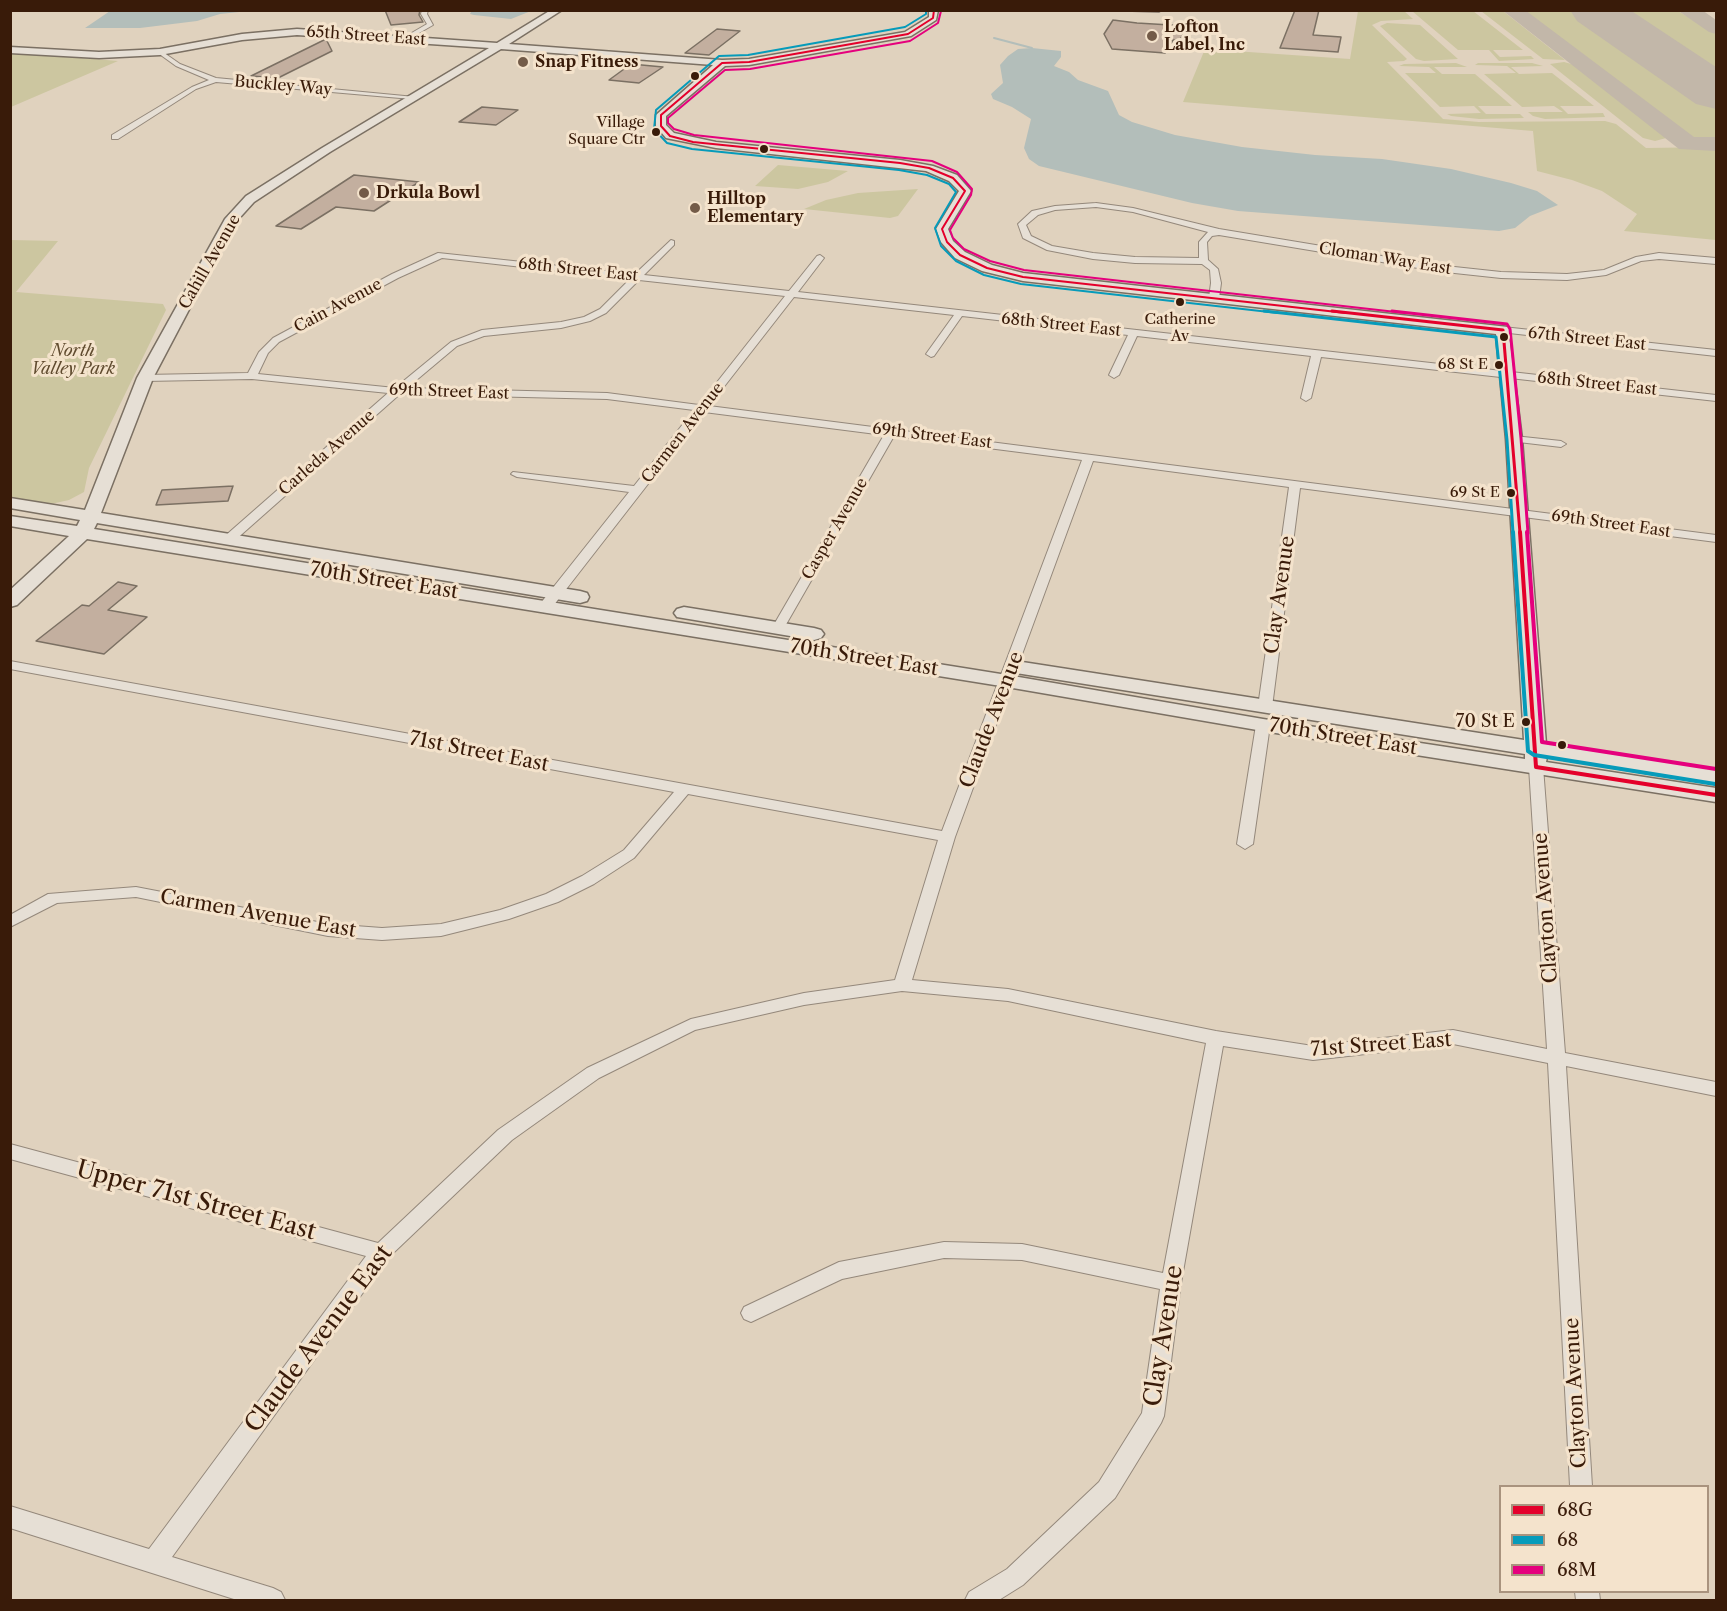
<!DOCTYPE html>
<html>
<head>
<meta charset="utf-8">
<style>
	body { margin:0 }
	#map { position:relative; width:1727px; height:1611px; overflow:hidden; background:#e0d2be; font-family:"Libre Caslon Text",serif }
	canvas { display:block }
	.frame { position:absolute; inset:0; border:12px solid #391b09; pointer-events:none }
	.legend { position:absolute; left:1499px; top:1485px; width:210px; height:108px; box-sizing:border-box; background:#f4e3cc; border:2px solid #a9937e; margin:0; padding:8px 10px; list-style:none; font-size:18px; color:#391b09 }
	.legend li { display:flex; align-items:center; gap:12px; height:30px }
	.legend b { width:30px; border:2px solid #a9937e }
</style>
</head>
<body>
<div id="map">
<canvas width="1727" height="1611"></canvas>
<div class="frame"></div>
<ul class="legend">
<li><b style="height:8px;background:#e4002b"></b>68G</li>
<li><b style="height:8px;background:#069bba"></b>68</li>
<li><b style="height:8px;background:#e5007d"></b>68M</li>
</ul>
</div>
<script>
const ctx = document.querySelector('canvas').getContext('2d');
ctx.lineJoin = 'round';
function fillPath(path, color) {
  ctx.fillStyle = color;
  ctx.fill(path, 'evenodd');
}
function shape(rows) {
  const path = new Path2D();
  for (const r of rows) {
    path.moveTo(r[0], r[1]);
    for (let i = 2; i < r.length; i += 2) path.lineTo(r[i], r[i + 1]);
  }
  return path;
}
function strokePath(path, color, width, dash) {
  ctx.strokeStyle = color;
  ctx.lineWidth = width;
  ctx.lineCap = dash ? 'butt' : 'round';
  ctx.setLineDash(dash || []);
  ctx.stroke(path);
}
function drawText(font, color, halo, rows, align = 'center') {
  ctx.font = font + ' "Libre Caslon Text",serif';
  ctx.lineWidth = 6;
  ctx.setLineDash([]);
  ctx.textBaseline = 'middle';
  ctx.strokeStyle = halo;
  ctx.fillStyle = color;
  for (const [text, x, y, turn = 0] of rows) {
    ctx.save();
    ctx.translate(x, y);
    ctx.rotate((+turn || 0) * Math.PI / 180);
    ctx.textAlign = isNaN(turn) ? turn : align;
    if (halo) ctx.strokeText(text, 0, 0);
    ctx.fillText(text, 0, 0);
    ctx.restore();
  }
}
fillPath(shape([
	[1358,11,1404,11,1413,19,1381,21,1372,25,1407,59,1404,61,1387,62,1443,119,1479,122,1605,121,1616,124,1646,148,1716,147,1716,240,1624,231,1637,214,1602,191,1572,180,1537,171,1533,131,1183,102,1205,49,1350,59],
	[1412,11,1473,11,1523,50,1493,50,1500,57,1531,56,1534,59,1499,61,1489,50,1458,50],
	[1481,11,1503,11,1565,60,1543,59],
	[1518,11,1577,11,1716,106,1716,140,1700,139,1685,135],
	[1612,11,1678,11,1716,34,1716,79],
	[1387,23,1420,25,1458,59,1424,61,1416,59,1380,26],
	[11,52,118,61,11,107],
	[1564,62,1575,65,1670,137,1655,141,1643,138,1550,64],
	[1456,63,1467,67,1434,67,1442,74,1475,74,1512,106,1478,106,1486,114,1520,114,1524,118,1479,119,1451,116,1447,114,1481,113,1474,106,1440,107,1405,73,1436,73,1429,67,1399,66,1404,64],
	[1532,63,1543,66,1511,67,1519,74,1552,73,1594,106,1560,106,1568,114,1603,113,1605,117,1545,119,1533,116,1528,112,1563,112,1554,106,1522,107,1484,74,1516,73,1507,66,1475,65,1478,63],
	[778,165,848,171,828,182,798,189,755,186],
	[918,189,898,216,890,218,804,209,826,200,858,193],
	[10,240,58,241,16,292,163,304,166,310,89,468,84,492,69,500,51,504,11,497]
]), '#ccc6a0');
fillPath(shape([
	[472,10,531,10,531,11,511,19,474,15,470,14],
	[110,11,110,10,249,11,220,14,197,21,140,28,85,28],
	[1032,48,1061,51,1061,57,1054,66,1069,72,1078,80,1108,91,1119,115,1132,122,1175,135,1242,147,1315,155,1382,159,1451,169,1511,183,1537,191,1558,205,1530,216,1515,228,1499,231,1238,211,1192,203,1039,166,1029,159,1024,148,1031,119,1012,107,993,99,991,94,1003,83,1000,65,1008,56,1018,49]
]), '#b3beba');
strokePath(shape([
	[994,38,1032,48]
]), '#b3beba', 2);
fillPath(shape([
	[1502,10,1525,10,1694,137,1716,137,1716,151,1679,149,1502,10],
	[1677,10,1702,10,1716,20,1716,34,1709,32,1677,10]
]), '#c2b7a9');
fillPath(shape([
	[1570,10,1630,10,1716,67,1716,109,1696,104,1577,21,1570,10]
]), '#c2b7a9');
const building = shape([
	[385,10,420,10,419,15,423,22,391,25,385,10],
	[1295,10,1319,10,1313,35,1341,37,1338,52,1280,48,1295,10],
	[1113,20,1137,23,1187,26,1180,40,1173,40,1165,53,1112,49,1104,34,1113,20],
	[717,29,740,31,709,55,685,53,717,29],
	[326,39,332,51,278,78,251,76,326,39],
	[631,64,663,67,639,83,609,80,631,64],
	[482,107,518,110,496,125,459,122,482,107],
	[354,175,419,182,374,211,336,207,301,229,276,226,354,175],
	[233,486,228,501,156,505,162,490,233,486],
	[118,582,137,586,108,610,147,617,104,654,36,641,82,605,89,606,118,582]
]);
fillPath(building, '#c3af9f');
strokePath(building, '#7b7063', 1.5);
const street = shape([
	[422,10,428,10,427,14,433,25,407,40,403,40,403,38,427,24,421,14,422,10],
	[1105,10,1162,10,1159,12,1105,10],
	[160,50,180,64,216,78,415,97,412,99,216,82,196,89,118,139,112,139,112,135,192,87,209,80,176,66,158,53,160,50],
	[1096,203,1133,208,1219,229,1436,265,1501,272,1567,274,1604,270,1636,257,1659,253,1716,258,1716,264,1659,259,1641,261,1606,275,1567,280,1501,278,1436,271,1219,235,1212,236,1207,242,1208,260,1218,269,1221,283,1219,298,1214,301,1209,298,1211,283,1210,270,1202,264,1135,263,1093,259,1047,250,1023,238,1018,224,1032,211,1055,206,1096,203],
	[1096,207,1133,212,1208,232,1199,242,1199,258,1135,257,1093,253,1052,246,1031,236,1026,225,1038,215,1055,210,1096,207],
	[671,240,674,241,674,245,644,275,789,291,817,256,820,255,824,258,798,292,1716,395,1716,401,1321,357,1311,398,1306,401,1301,398,1311,356,1137,336,1119,375,1114,378,1109,375,1128,335,962,316,934,356,931,357,926,354,954,315,794,297,709,406,1716,535,1716,542,1300,488,1272,707,1265,711,1258,707,1289,487,1093,461,955,837,912,980,1008,989,1216,1031,1313,1046,1453,1030,1547,1049,1529,767,1536,763,1541,764,1543,767,1565,1053,1716,1082,1716,1096,1566,1066,1592,1486,1570,1486,1548,1063,1453,1044,1313,1060,1223,1046,1181,1283,1164,1416,1161,1423,1115,1498,1023,1585,999,1600,965,1600,969,1592,1007,1569,1099,1482,1142,1413,1160,1289,1022,1260,944,1258,842,1279,751,1322,744,1319,741,1313,744,1307,839,1262,944,1242,1022,1244,1163,1273,1206,1043,1008,1001,902,991,804,1005,695,1030,599,1078,512,1140,388,1258,172,1557,273,1588,281,1592,285,1600,237,1600,10,1528,10,1506,149,1549,366,1256,10,1159,10,1144,378,1243,498,1130,587,1068,691,1019,804,993,895,980,938,840,688,794,634,858,594,884,558,902,509,919,441,936,382,940,328,936,136,897,57,903,10,927,10,915,48,894,136,887,328,924,382,928,441,924,500,910,546,894,582,876,624,850,674,792,10,669,10,661,942,831,1082,460,894,436,784,628,778,632,772,628,884,435,704,412,550,610,545,611,540,610,539,607,540,604,629,492,517,477,511,474,513,472,634,486,694,410,607,399,400,394,233,542,229,543,223,539,225,536,388,393,252,379,145,381,140,378,145,375,248,373,259,352,273,338,392,274,438,253,635,274,671,240],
	[442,258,630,279,600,309,584,317,561,322,482,330,451,342,395,388,258,374,268,353,279,342,398,278,442,258],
	[639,280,785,296,699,405,607,393,407,388,457,346,484,336,561,328,590,321,606,313,639,280],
	[1503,327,1716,350,1716,356,1500,332,1500,328,1503,327],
	[1514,436,1561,441,1566,444,1561,447,1510,441,1509,439,1514,436],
	[1263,721,1270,725,1253,844,1245,849,1237,844,1256,725,1263,721],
	[1575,1592,1599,1592,1600,1600,1576,1600,1575,1592]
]);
const secondary = shape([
	[551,10,562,10,509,44,722,60,749,59,905,32,929,17,929,10,938,10,936,20,911,36,749,65,725,66,666,116,666,125,674,133,716,142,900,160,933,166,957,175,971,191,948,229,953,241,965,252,992,265,1023,273,1508,327,1522,439,1546,744,1716,770,1716,784,1547,757,1546,762,1716,788,1716,802,1263,731,1007,687,87,539,17,605,10,607,10,590,69,536,10,526,10,516,77,526,80,520,10,508,10,498,85,510,137,378,225,219,246,196,322,148,489,48,297,35,242,40,160,55,99,58,10,53,10,47,99,52,160,49,242,34,297,29,497,43,551,10],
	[501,49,713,65,656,115,656,126,666,138,716,148,926,171,949,181,959,191,936,229,941,242,955,258,982,271,1023,281,1496,334,1506,439,1524,740,1016,661,1009,663,1006,667,1009,671,1016,673,1525,754,1525,759,1263,719,1007,675,94,529,97,523,580,603,587,601,589,597,587,593,580,591,101,513,153,378,234,224,254,202,330,152,501,49],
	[684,607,814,628,821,630,824,634,821,638,814,640,677,617,674,613,677,609,684,607]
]);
strokePath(street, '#94887b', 2);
strokePath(secondary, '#7b7063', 3);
fillPath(street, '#e6dfd5');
fillPath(secondary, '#e6dfd5');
strokePath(shape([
	[934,10,933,18,908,34,749,62,722,63,661,115,661,126,670,136,693,142,900,163,929,168,953,178,965,191,942,229,947,242,960,255,987,268,1023,277,1346,313]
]), '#e4002b', 2);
strokePath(shape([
	[1332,311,1503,330,1520,533]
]), '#e4002b', 3);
strokePath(shape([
	[1520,532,1536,767,1716,795]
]), '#e4002b', 4);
strokePath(shape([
	[926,10,926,14,905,27,748,55,719,56,656,110,654,129,667,143,692,149,899,170,927,175,949,184,956,192,935,228,941,246,956,261,984,275,1021,284,1278,313]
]), '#069bba', 2);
strokePath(shape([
	[1264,311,1496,337,1507,440,1513,533]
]), '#069bba', 3);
strokePath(shape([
	[1513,532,1528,751,1534,755,1715,784]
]), '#069bba', 4);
strokePath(shape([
	[941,11,938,23,910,41,750,69,725,70,668,118,668,123,674,129,694,135,932,161,957,172,972,189,971,195,950,230,953,238,964,249,990,261,1024,270,1405,313]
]), '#e5007d', 2);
strokePath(shape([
	[1392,311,1507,324,1510,329,1521,438,1528,533]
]), '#e5007d', 3);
strokePath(shape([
	[1527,532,1542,742,1716,769]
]), '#e5007d', 4);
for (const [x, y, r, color] of [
	[1152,36,6,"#735b48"],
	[523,62,6,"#735b48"],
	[695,76,5,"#391b09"],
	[656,132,5,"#391b09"],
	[764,149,5,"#391b09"],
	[364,193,6,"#735b48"],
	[695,208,6,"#735b48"],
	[1180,302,5,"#391b09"],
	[1504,337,5,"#391b09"],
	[1499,365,5,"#391b09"],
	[1511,493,5,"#391b09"],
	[1526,722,5,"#391b09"],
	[1562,745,5,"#391b09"]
]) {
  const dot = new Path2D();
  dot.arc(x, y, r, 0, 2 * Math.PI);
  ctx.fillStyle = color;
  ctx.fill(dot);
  strokePath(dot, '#f4e3cc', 2);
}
drawText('15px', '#391b09', '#f4e3cc', [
	["Village",645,123],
	["Square Ctr",645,140],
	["Catherine",1180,320,"center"],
	["Av",1180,337,"center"],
	["68 St E",1488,365],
	["69 St E",1500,493]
], 'right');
drawText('bold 16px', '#391b09', '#f4e3cc', [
	["Lofton",1164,27],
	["Label, Inc",1164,45],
	["Snap Fitness",535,62],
	["Drkula Bowl",376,193],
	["Hilltop",707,199],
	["Elementary",707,217]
], 'left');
drawText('16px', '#391b09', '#f4e3cc', [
	["65th Street East",366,36,4],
	["Buckley Way",283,86,5],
	["Cloman Way East",1385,259,9],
	["Cahill Avenue",210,262,-60],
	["68th Street East",578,270,6],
	["Cain Avenue",338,306,-28],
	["68th Street East",1061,325,6],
	["67th Street East",1587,339,6],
	["68th Street East",1597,384,6],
	["69th Street East",449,392,2],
	["Carmen Avenue",683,433,-52],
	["69th Street East",932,436,7],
	["Carleda Avenue",327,453,-41],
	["69th Street East",1611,524,8],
	["Casper Avenue",835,529,-60]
]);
drawText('italic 16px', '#604b2f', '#f4e3cc', [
	["North",73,351],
	["Valley Park",73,369]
]);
drawText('18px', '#391b09', '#f4e3cc', [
	["70 St E",1515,722]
], 'right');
drawText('20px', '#391b09', '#f4e3cc', [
	["70th Street East",384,581,9],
	["Clay Avenue",1280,595,-82],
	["70th Street East",864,658,9],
	["Claude Avenue",992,720,-69],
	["70th Street East",1343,737,9],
	["71st Street East",479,752,11],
	["Clayton Avenue",1546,908,-94],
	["Carmen Avenue East",258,914,10],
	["71st Street East",1381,1045,-4],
	["Clayton Avenue",1576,1393,-93]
]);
drawText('24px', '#391b09', '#f4e3cc', [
	["Upper 71st Street East",196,1201,15],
	["Clay Avenue",1164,1336,-81],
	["Claude Avenue East",319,1339,-53]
]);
</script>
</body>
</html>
